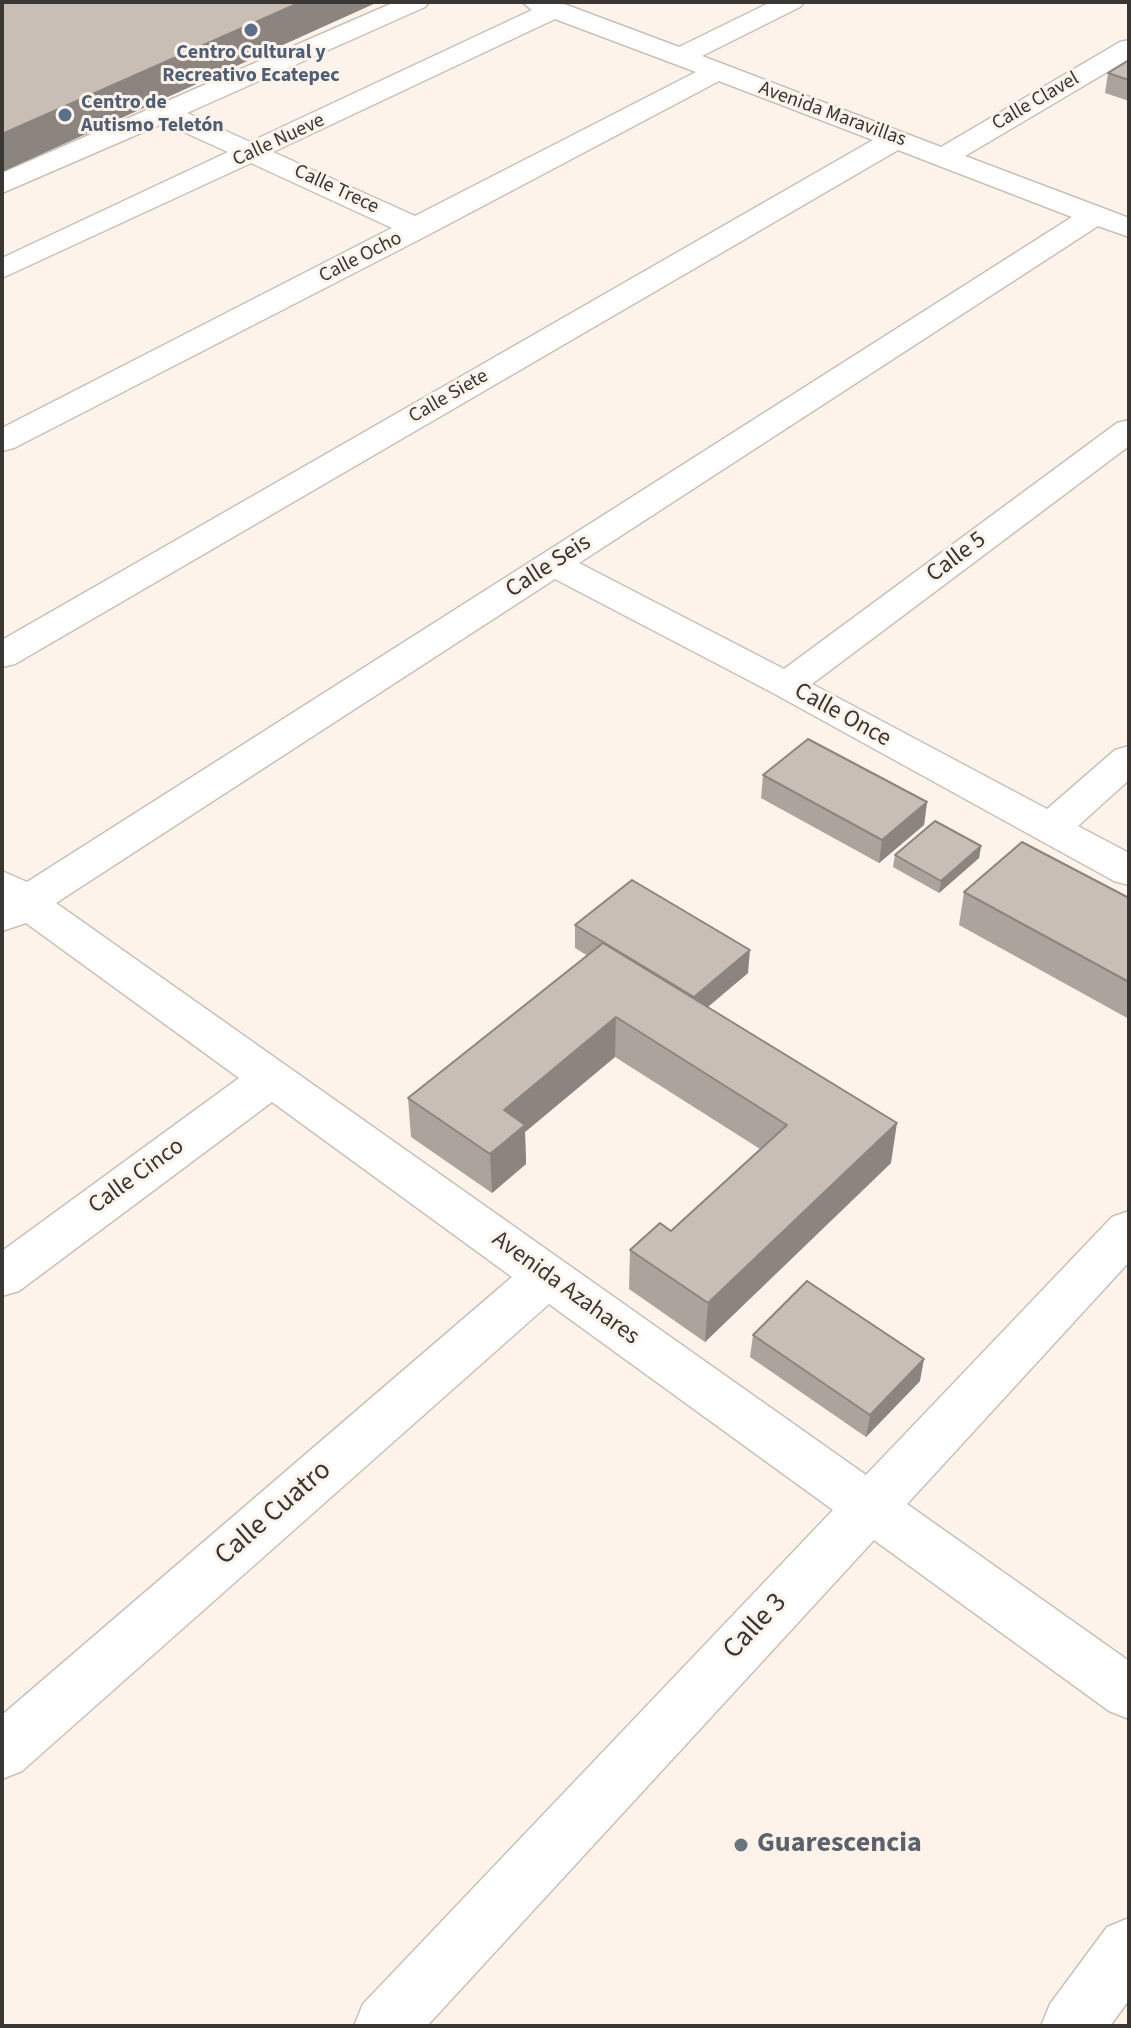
<!DOCTYPE html>
<html>
<head>
<meta charset="utf-8">
<style>
	body { margin:0 }
	#map { position:relative; width:1131px; height:2028px; overflow:hidden; background:#fdf3ea; font-family:"Source Sans 3",sans-serif }
	canvas { display:block }
	.frame { position:absolute; inset:0; border:4px solid #3a3633; pointer-events:none }
</style>
</head>
<body>
<div id="map">
<canvas width="1131" height="2028"></canvas>
<div class="frame"></div>
</div>
<script>
const ctx = document.querySelector('canvas').getContext('2d');
ctx.lineJoin = 'round';
function shape(rows) {
  const path = new Path2D();
  for (const r of rows) {
    path.moveTo(r[0], r[1]);
    for (let i = 2; i < r.length; i += 2) path.lineTo(r[i], r[i + 1]);
  }
  return path;
}
function strokePath(path, color, width, dash) {
  ctx.strokeStyle = color;
  ctx.lineWidth = width;
  ctx.lineCap = dash ? 'butt' : 'round';
  ctx.setLineDash(dash || []);
  ctx.stroke(path);
}
function fillPath(path, color) {
  ctx.fillStyle = color;
  ctx.fill(path, 'evenodd');
}
function drawText(font, color, halo, rows, align = 'center') {
  ctx.font = font + ' "Source Sans 3",sans-serif';
  ctx.lineWidth = 6;
  ctx.setLineDash([]);
  ctx.textBaseline = 'middle';
  ctx.strokeStyle = halo;
  ctx.fillStyle = color;
  for (const [text, x, y, turn = 0] of rows) {
    ctx.save();
    ctx.translate(x, y);
    ctx.rotate((+turn || 0) * Math.PI / 180);
    ctx.textAlign = isNaN(turn) ? turn : align;
    if (halo) ctx.strokeText(text, 0, 0);
    ctx.fillText(text, 0, 0);
    ctx.restore();
  }
}
const minor = shape([
	[395,2,429,2,425,7,187,113,250,142,532,10,522,2,564,4,679,47,771,2,804,2,800,7,702,56,941,147,1120,42,1129,40,1129,59,965,156,1129,218,1129,237,1098,226,579,563,784,669,1117,423,1129,420,1129,446,812,684,1047,809,1115,750,1129,746,1129,780,1078,826,1129,853,1129,885,1114,881,773,693,555,579,56,903,866,1475,1112,1217,1129,1211,1129,1262,907,1504,1129,1661,1129,1719,1109,1711,874,1540,427,2026,354,2026,363,2004,833,1510,549,1304,22,1771,2,1779,2,1715,512,1277,272,1102,19,1291,2,1296,2,1251,239,1078,26,923,2,931,2,871,27,882,1072,217,898,150,15,664,2,667,2,640,873,140,719,81,428,235,14,448,2,451,2,428,392,228,251,163,2,278,2,258,228,152,164,123,2,193,2,173,395,2],
	[555,19,696,72,415,216,273,152,555,19],
	[1129,1918,1129,2000,1110,2026,1041,2026,1050,2004,1107,1927,1129,1918]
]);
strokePath(minor, '#c9c0b7', 3);
fillPath(minor, '#fff');
fillPath(shape([
	[1129,60,1129,101,1105,93,1108,73],
	[763,775,927,802,924,825,879,863,761,798],
	[981,846,979,858,939,893,893,867,895,855],
	[964,892,1129,898,1129,1019,959,925],
	[575,925,748,973,708,1007,891,1163,705,1342,629,1289,630,1250,671,1231,760,1149,615,1057,525,1132,526,1164,492,1193,411,1137,408,1098,588,956,575,948],
	[753,1335,920,1381,866,1437,750,1357]
]), '#aca39d');
fillPath(shape([
	[301,2,378,2,2,172,2,134],
	[927,802,924,825,879,863,882,840],
	[981,846,979,858,939,893,941,881],
	[750,950,748,973,692,1020,694,997],
	[616,1017,615,1057,525,1132,526,1164,492,1193,490,1154,504,1110],
	[897,1123,891,1163,705,1342,708,1303],
	[924,1359,920,1381,866,1437,870,1415]
]), '#8c857f');
const building = shape([
	[2,2,301,2,2,134,2,2],
	[1129,60,1129,80,1108,73,1129,60],
	[808,739,927,802,882,840,763,775,808,739],
	[935,821,981,846,941,881,895,855,935,821],
	[1022,842,1129,898,1129,982,964,892,1022,842],
	[632,880,750,950,694,997,575,925,632,880],
	[603,943,897,1123,708,1303,630,1250,660,1223,671,1231,787,1125,616,1017,504,1110,525,1125,490,1154,408,1098,603,943],
	[807,1281,924,1359,870,1415,753,1335,807,1281]
]);
fillPath(building, '#c8beb6');
strokePath(building, '#8c857f', 2);
for (const [x, y, r, color] of [
	[251,30,8,"#5c6f8a"],
	[65,115,8,"#5c6f8a"],
	[741,1845,8,"#6b7280"]
]) {
  const dot = new Path2D();
  dot.arc(x, y, r, 0, 2 * Math.PI);
  ctx.fillStyle = color;
  ctx.fill(dot);
  strokePath(dot, '#fdf3ea', 3);
}
drawText('bold 20px', '#4e5e75', '#fdf3ea', [
	["Centro Cultural y",251,54],
	["Recreativo Ecatepec",251,77],
	["Centro de",81,104,"left"],
	["Autismo Teletón",81,127,"left"]
]);
drawText('20px', '#3a3633', '#fdf3ea', [
	["Calle Clavel",1036,102,-30],
	["Avenida Maravillas",832,115,20],
	["Calle Nueve",279,141,-25],
	["Calle Trece",336,190,25],
	["Calle Ocho",361,258,-27],
	["Calle Siete",449,397,-30]
]);
drawText('24px', '#3a3633', '#fdf3ea', [
	["Calle 5",957,558,-37],
	["Calle Seis",549,567,-33],
	["Calle Once",842,716,29],
	["Calle Cinco",137,1177,-36],
	["Avenida Azahares",565,1289,36]
]);
drawText('28px', '#3a3633', '#fdf3ea', [
	["Calle Cuatro",274,1514,-41],
	["Calle 3",756,1627,-47]
]);
drawText('bold 28px', '#5b616d', '#fdf3ea', [
	["Guarescencia",757,1845]
], 'left');
</script>
</body>
</html>
